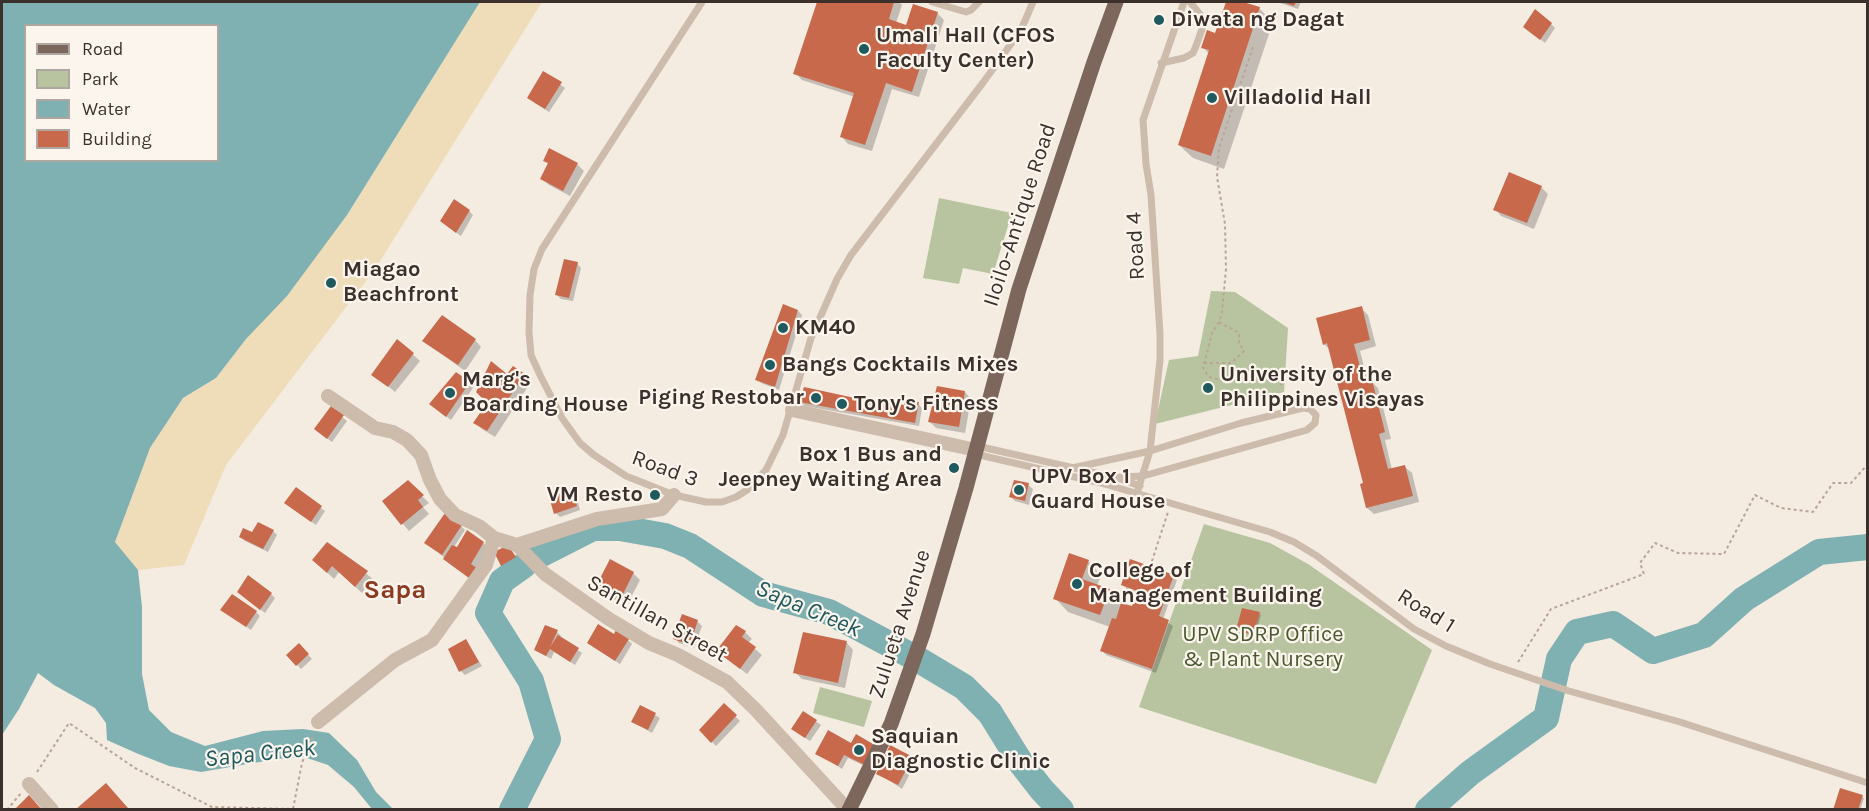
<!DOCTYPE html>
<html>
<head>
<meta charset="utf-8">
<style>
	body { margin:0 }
	#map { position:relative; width:1869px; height:811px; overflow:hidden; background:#f4ebe1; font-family:Karla,sans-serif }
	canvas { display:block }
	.frame { position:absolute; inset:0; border:3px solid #3b302b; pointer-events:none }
	.legend { position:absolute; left:24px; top:24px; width:195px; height:138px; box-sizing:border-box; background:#fbf5ee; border:2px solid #aea6a0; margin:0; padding:8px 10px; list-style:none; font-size:18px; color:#3b302b }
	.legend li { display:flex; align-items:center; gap:12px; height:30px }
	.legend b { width:30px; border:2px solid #aea6a0 }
</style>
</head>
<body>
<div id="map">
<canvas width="1869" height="811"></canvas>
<div class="frame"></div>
<ul class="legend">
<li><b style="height:8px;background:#7d675c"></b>Road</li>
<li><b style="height:16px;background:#b8c4a0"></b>Park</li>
<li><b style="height:16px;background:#7fb0b2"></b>Water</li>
<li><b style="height:16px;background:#c8694b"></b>Building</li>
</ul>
</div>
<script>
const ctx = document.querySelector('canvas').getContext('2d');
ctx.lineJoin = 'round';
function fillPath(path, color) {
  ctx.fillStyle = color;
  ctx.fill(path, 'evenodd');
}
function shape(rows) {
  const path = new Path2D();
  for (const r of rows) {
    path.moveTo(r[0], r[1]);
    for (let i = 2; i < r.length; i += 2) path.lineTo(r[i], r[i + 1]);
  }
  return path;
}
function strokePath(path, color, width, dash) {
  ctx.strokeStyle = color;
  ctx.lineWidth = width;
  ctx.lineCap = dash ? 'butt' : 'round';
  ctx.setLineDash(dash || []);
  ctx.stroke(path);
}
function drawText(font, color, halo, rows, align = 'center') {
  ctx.font = font + ' Karla,sans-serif';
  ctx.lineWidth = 4.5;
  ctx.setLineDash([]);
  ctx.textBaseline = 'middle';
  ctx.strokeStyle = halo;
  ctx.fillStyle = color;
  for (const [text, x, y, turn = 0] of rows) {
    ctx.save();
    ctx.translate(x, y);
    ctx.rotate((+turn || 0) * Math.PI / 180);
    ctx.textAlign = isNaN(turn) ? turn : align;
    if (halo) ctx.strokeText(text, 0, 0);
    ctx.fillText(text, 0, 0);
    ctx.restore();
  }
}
fillPath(shape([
	[939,198,1012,213,993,274,963,268,959,284,923,278],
	[1211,291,1235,292,1288,328,1284,392,1155,424,1169,360,1198,356],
	[1204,524,1270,543,1308,564,1432,650,1376,784,1139,707],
	[820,687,872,701,864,727,813,713]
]), '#b8c4a0');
fillPath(shape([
	[480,2,542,2,375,269,226,465,184,565,138,570,115,542,150,448,183,398,216,378,246,339,347,215]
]), '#efdcb8');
fillPath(shape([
	[2,2,480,2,347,215,287,296,246,339,216,378,183,398,150,448,115,542,138,570,142,607,142,674,149,710,171,732,205,746,263,731,303,729,329,733,357,760,376,792,393,809,372,809,354,787,328,765,304,757,277,759,201,772,169,766,136,753,107,740,106,723,95,708,54,685,38,673,19,709,2,735],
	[26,26,218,26,218,160,26,160]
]), '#7fb0b2');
fillPath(shape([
	[818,2,899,2,902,5,896,23,907,26,937,13,944,20,919,97,892,89,872,151,848,144,842,137,855,97,802,80,795,73],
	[1227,2,1238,2,1259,8,1273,22,1224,169,1193,158,1179,145,1209,54,1203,47,1216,35],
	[1277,2,1301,2,1298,9],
	[1551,24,1555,28,1545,43,1530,31],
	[544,73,565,88,549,112,533,102],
	[545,160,577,164,584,171,570,196,549,185,542,178,549,165],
	[1541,187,1548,194,1534,229,1501,216,1495,209],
	[469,211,473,215,461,236,446,225],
	[577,263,581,268,573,301,561,299,557,295],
	[1361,308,1368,315,1376,346,1360,351,1368,382,1371,381,1378,388,1391,439,1385,440,1392,470,1405,467,1412,473,1419,502,1374,514,1367,508,1365,484,1331,351,1324,344],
	[798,311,802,315,779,390,761,383,757,379],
	[475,340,481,347,465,371,424,341],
	[398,341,420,361,395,392,373,374],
	[456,374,473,388,451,420,435,408],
	[524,375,531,382,495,437,482,429,475,422,507,376],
	[965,392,971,399,965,433,936,428,929,421],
	[832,395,905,407,918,404,922,408,919,426,805,406,801,402],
	[331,408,347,421,332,442,320,433],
	[408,482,429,503,423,507,429,514,409,531,384,502],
	[1028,485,1033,489,1029,505,1015,501,1011,497],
	[296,489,325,511,316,525,290,507],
	[572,491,576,495,580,510,560,517,556,513],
	[652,491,661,494,662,496,653,500],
	[461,526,465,530,454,547,458,549,483,543,490,549,477,583,451,565,445,558,426,543],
	[273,531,277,535,268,552,245,541,240,537],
	[327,544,373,579,362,593,339,572,334,579,314,560],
	[508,546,519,562,506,569,502,565],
	[1088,561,1101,575,1097,586,1109,590,1122,603,1132,608,1138,593,1127,589,1123,584,1173,576,1177,580,1163,619,1173,626,1156,673,1106,655,1102,650,1110,627,1068,612,1055,598],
	[633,573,640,580,628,603,622,600,620,603,603,594,597,587],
	[271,594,275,598,265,613,243,596],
	[222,610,256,612,260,616,251,630],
	[1259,614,1261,615,1255,636,1238,630],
	[697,621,702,626,694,648,679,643,675,638],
	[546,627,557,632,561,636,560,638,582,653,575,665,554,652,551,659,535,650],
	[745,632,752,639,748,643,762,655,747,674,718,651],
	[804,633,847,643,853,650,845,688,802,679,795,672],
	[614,636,628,640,632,644,620,664,588,643],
	[466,641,482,666,465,675,461,671],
	[299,645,312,659,301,669,288,655],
	[724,705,740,721,716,746,701,730],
	[641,707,660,718,652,733,633,722],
	[804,713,821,725,810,741,797,733],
	[852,745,869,768,848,758,842,769,817,753],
	[912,758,916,762,902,789,878,773],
	[1862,797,1864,798,1860,810,1835,810]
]), '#0003');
strokePath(shape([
	[538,556,593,528,620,528,665,536,690,546,763,594,829,612,919,660,964,687,990,713,1021,763,1042,790,1061,810],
	[512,810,548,739,531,681,488,613,502,581,523,566],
	[1428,810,1470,773,1546,718,1559,659,1577,632,1613,624,1653,651,1704,635,1744,599,1819,552,1868,547]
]), '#7fb0b2', 26);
fillPath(shape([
	[817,2,894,2,889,19,906,25,913,4,938,12,912,92,886,83,865,145,840,137,854,93,793,74],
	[1226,2,1243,2,1260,7,1211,156,1178,145,1209,50,1201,48,1207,30,1215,33],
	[1282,2,1296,2,1294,6],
	[1535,9,1552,23,1540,40,1523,27],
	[543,71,562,82,545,109,527,98],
	[549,148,578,163,563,191,540,179,548,163,543,161],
	[1509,172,1542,186,1527,223,1493,210],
	[454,199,470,210,456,233,440,221],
	[564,259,578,262,569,298,555,295],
	[783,304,798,310,775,387,755,380],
	[1362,306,1370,340,1354,344,1364,382,1372,380,1385,432,1379,434,1388,469,1405,465,1413,496,1366,508,1360,484,1363,483,1327,343,1323,345,1316,318],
	[442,315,476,339,458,365,422,341],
	[397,339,414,353,388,387,371,375],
	[491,361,507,374,513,366,525,374,487,431,473,423,487,403,476,392],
	[456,372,470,382,446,417,429,404],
	[937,386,965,391,959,427,928,422],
	[804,387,855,398,904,405,905,400,919,402,915,423,799,402],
	[331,406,344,415,327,439,314,429],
	[408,480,424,495,418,500,423,507,401,525,382,501],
	[1014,480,1029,483,1025,501,1009,497],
	[296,487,322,506,311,522,284,503],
	[572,489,577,506,554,514,549,497],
	[650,489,662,493,659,497,650,499],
	[445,513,462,525,442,555,424,543],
	[258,522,274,530,263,549,239,537,243,528,252,532],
	[467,530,484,542,471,564,478,569,469,578,443,559,452,545,457,547],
	[327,542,368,571,355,587,332,566,327,573,312,560],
	[508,545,516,557,501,566,494,552],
	[1069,553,1089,560,1082,579,1110,589,1100,615,1053,599],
	[610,559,634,572,621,598,615,594,613,597,595,588],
	[1130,559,1174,575,1159,616,1169,620,1152,669,1100,651,1112,618,1116,619,1121,603,1132,606,1137,591,1121,585],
	[248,575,272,593,260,610,237,592],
	[232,594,257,611,246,627,220,610],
	[1242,608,1260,612,1253,635,1236,630],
	[682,614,698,620,690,645,673,639],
	[598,624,614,634,616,630,629,639,615,661,587,643],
	[545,625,558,630,550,647,558,635,579,648,570,662,550,649,546,656,534,650],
	[736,625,746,631,742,637,756,647,740,669,716,651],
	[803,632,847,641,838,683,793,673],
	[466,639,479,662,459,672,448,649],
	[299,643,309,654,296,666,286,655],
	[724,703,737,715,711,743,699,730],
	[640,705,656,713,648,730,631,722],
	[803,711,817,720,805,738,791,729],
	[828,730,851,743,856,734,873,744,865,765,844,755,838,766,815,754],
	[890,745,913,757,898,785,876,774],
	[106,783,128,808,126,810,75,810],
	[1840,788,1863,795,1858,810,1833,810],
	[29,795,42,810,14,810]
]), '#c8694b');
strokePath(shape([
	[1219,322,1212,333,1203,368,1209,377,1221,380,1256,377,1284,385],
	[1204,363,1231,363,1244,351,1239,343,1239,333,1219,322,1222,312,1226,269,1225,224,1217,177,1219,148,1253,47],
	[1150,567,1168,512],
	[1518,662,1551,609,1644,574,1640,563,1655,543,1678,553,1724,554,1755,495,1781,508,1813,512,1833,483,1851,483,1868,464],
	[37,772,69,723,135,768,212,807,293,809],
	[293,809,302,763,314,733],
	[7,810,21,793]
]), '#b9a596', 2, [3, 3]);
strokePath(shape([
	[702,2,542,249,534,269,530,295,529,332,531,355,540,375,562,418,580,443,594,455,626,476,674,495,706,502,722,502,736,497,747,490,766,470,783,435,811,338,837,279,851,255,982,84,1021,30,1033,2],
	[932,2,966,12,971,10,979,2],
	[1161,63,1184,58,1193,53,1196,46,1202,29,1203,18,1190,2],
	[977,446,1118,478,1140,486],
	[975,454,1101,483,1270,532,1294,542,1317,556,1414,629,1446,646,1490,664,1569,691,1680,722,1868,783],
	[1072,468,1150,451,1241,423,1303,408,1310,409,1316,415,1315,423,1307,430,1143,476,1119,477,1101,483],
	[1137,493,1150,451,1160,360,1160,334,1151,195,1146,164,1143,120,1184,2]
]), '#cdbbac', 7);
strokePath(shape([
	[328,396,375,428,393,432,407,440,421,455,430,480,440,499,455,515,479,526,494,538,517,545,545,574,609,619,649,643,678,655,727,682,756,710,848,810],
	[792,410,976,450],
	[517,545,597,519,662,509,674,495],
	[318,722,395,660,432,640,486,565,494,538],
	[29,784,52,810]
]), '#cdbbac', 14);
strokePath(shape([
	[849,810,891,724,923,634,966,488,1019,289,1094,62,1116,2]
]), '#7d675c', 15);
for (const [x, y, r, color] of [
	[1159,20,6,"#1f5a5e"],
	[864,49,6,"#1f5a5e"],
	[1212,98,6,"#1f5a5e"],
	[331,283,6,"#1f5a5e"],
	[783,328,6,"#1f5a5e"],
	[770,365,6,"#1f5a5e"],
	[1208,388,6,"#1f5a5e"],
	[450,393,6,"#1f5a5e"],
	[816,398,6,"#1f5a5e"],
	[842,404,6,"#1f5a5e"],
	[954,468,6,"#1f5a5e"],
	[1019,490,6,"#1f5a5e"],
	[655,495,6,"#1f5a5e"],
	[1077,584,6,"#1f5a5e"],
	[859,750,6,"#1f5a5e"]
]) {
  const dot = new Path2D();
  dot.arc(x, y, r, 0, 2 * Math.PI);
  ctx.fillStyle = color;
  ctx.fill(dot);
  strokePath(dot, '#fbf5ee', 2);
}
drawText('bold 22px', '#3b302b', '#fbf5ee', [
	["Diwata ng Dagat",1171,20],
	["Umali Hall (CFOS",876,36],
	["Faculty Center)",876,61],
	["Villadolid Hall",1224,98],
	["Miagao",343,270],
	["Beachfront",343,295],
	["KM40",795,328],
	["Bangs Cocktails Mixes",782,365],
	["University of the",1220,375],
	["Philippines Visayas",1220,400],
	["Marg's",462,380],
	["Boarding House",462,405],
	["Piging Restobar",804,398,"right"],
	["Tony's Fitness",854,404],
	["Box 1 Bus and",942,455,"right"],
	["Jeepney Waiting Area",942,480,"right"],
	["UPV Box 1",1031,477],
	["Guard House",1031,502],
	["VM Resto",643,495,"right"],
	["College of",1089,571],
	["Management Building",1089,596],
	["Saquian",871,737],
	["Diagnostic Clinic",871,762]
], 'left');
drawText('22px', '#3b302b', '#fbf5ee', [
	["Iloilo-Antique Road",1020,215,-72],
	["Road 4",1136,246,-93],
	["Road 3",665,469,20],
	["Road 1",1426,611,32],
	["Santillan Street",657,619,29],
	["Zulueta Avenue",900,624,-72]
]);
drawText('22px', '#4a5a2e', '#fbf5ee', [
	["UPV SDRP Office",1263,635],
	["& Plant Nursery",1263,660]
]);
drawText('italic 24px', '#1f5a5e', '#fbf5ee', [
	["Sapa Creek",808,609,23],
	["Sapa Creek",260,754,-6]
]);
drawText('bold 26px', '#8c3b22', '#fbf5ee', [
	["Sapa",395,591]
]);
</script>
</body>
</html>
